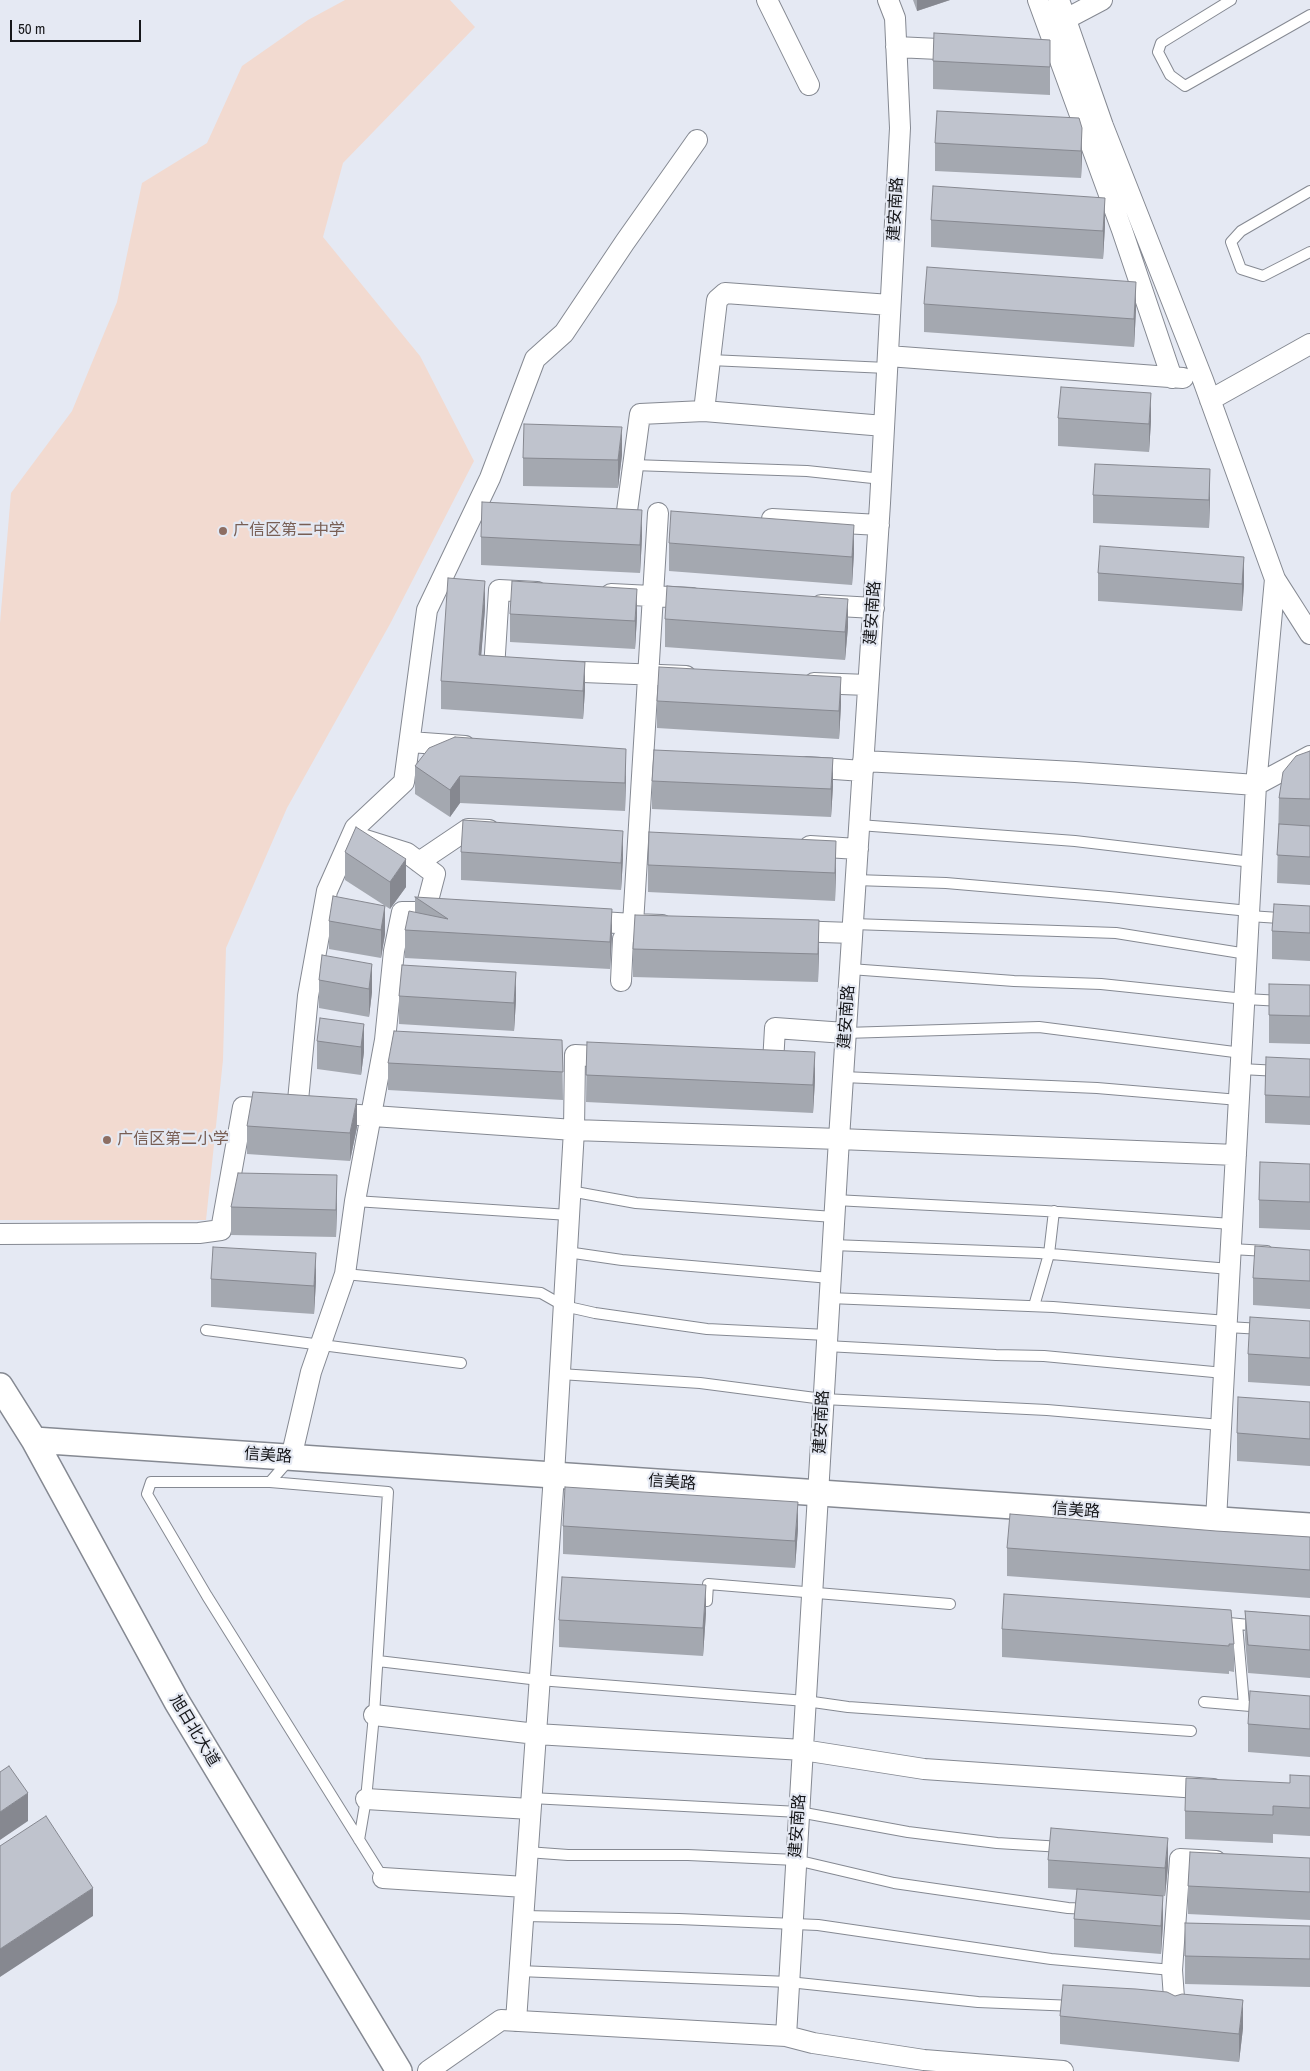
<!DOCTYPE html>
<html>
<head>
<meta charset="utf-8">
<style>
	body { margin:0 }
	#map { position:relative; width:1310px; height:2071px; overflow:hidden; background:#e5e9f3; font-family:"Archivo Narrow",sans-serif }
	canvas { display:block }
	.scale { position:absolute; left:10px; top:20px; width:131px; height:22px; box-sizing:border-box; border:2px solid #16171a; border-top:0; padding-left:6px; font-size:15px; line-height:18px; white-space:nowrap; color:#16171a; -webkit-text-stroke:4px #e5e9f3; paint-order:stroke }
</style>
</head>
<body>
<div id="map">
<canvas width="1310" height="2071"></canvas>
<div class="scale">50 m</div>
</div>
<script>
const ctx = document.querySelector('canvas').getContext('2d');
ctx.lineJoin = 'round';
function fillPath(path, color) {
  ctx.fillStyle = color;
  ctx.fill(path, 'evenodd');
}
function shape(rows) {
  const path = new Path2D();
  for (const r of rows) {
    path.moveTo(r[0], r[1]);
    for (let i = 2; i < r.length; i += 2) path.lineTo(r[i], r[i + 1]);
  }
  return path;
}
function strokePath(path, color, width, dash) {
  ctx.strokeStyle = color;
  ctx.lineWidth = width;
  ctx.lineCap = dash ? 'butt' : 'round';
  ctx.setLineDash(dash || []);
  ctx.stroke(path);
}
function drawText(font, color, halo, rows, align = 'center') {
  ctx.font = font + ' "Archivo Narrow","Noto Sans SC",sans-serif';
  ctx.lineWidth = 4.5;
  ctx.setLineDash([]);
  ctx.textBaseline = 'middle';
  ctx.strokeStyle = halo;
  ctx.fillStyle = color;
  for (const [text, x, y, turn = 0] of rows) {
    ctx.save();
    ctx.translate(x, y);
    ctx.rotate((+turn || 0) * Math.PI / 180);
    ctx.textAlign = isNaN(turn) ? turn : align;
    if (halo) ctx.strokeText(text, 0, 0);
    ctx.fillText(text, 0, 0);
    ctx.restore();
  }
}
fillPath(shape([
	[345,0,450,0,475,27,343,163,323,237,420,356,474,461,390,624,287,808,226,948,223,1060,206,1220,0,1220,0,623,11,493,72,411,117,302,142,183,207,143,242,66,308,20]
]), '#f2dad0');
const service = shape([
	[1231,0,1161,43,1158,52,1170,75,1185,86,1310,15],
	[1310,191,1241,231,1231,242,1241,269,1263,276,1310,252],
	[710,360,887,368],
	[633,465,807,471,882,479],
	[859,825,1075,841,1252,862],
	[855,880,946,883,1109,897,1249,911],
	[1249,916,1310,920],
	[853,924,1116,933,1247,954],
	[850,969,1014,981,1101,984,1245,999,1282,1001],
	[845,1033,1039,1027,1242,1053],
	[1241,1069,1279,1071],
	[843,1077,1097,1088,1239,1100],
	[570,1191,636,1203,834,1217],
	[835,1200,1045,1211,1232,1224],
	[355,1201,569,1215],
	[833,1245,1039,1253,1230,1269],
	[1231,1249,1267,1251],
	[567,1252,622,1260,830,1278],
	[345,1274,541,1293,564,1306,595,1313,707,1329,827,1335],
	[829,1298,1053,1307,1227,1321],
	[1034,1306,1049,1254,1054,1211],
	[1227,1327,1262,1329],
	[206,1330,461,1363],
	[826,1346,996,1355,1044,1356,1224,1373],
	[560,1374,700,1383,823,1399,1047,1410,1221,1425],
	[290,1459,270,1482,151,1482,147,1494,207,1596,383,1878],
	[270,1482,388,1492,374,1715,366,1799,359,1840],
	[693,1600,707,1601,708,1584,950,1604],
	[1219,1622,1259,1626],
	[1237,1624,1244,1705],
	[378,1661,539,1680,806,1701,848,1707,1191,1731],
	[1204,1702,1262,1707],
	[531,1798,799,1812,908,1832,997,1843,1062,1847],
	[527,1852,568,1855,688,1855,796,1860,894,1883,1068,1908,1089,1909],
	[523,1916,679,1919,818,1925,1051,1959,1172,1970],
	[519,1971,789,1982,978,2002,1074,2006]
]);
const minor = shape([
	[767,0,809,85],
	[1038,0,1122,230,1172,378],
	[1059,0,1103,126,1203,380,1275,579,1256,785,1216,1520],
	[1066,19,1102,0],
	[896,47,960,50],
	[888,356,1183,378],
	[1210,400,1310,344],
	[704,411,717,300,725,293,890,305],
	[627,511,640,414,704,411,884,426],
	[658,513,633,924,662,925],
	[772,519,879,525],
	[1275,579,1310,634],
	[611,594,692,598],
	[821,605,874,608],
	[508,669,494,669,499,590,537,592],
	[557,671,686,676],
	[814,683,868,685],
	[410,742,465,746],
	[863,761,1075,772,1256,785,1310,756],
	[806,767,863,771],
	[359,838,407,853,435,874,425,912,437,913],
	[810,846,858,849],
	[419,862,468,829,489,830],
	[585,921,633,924,623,939,621,981],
	[793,931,852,933],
	[758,1062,773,1063,775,1028,845,1033],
	[297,1111,308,996,327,891,355,828,404,782,427,610,490,478,535,359,564,333,625,242,697,140],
	[330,1113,574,1130,575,1055,614,1057],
	[0,1234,199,1233,221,1230,243,1107,276,1109],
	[291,1458,311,1372,345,1274,355,1201,385,1040,394,951,402,912,425,912],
	[374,1715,536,1734,803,1750,924,1769,1213,1789],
	[366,1799,530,1809],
	[383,1878,525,1887],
	[1175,2012,1172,1970,1180,1859,1216,1861],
	[516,2021,554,1475,574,1130,839,1139,1236,1155],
	[786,2036,839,1139,880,503,900,128,895,18,888,0],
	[428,2071,501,2020,786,2036,813,2043,924,2060,1063,2071]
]);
const tertiary = shape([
	[0,1386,34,1440,177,1702,399,2071],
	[34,1440,1310,1526]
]);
strokePath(service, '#858992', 12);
strokePath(minor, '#858992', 22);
strokePath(tertiary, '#858992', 28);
strokePath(service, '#fff', 10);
strokePath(minor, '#fff', 20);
strokePath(tertiary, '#fff', 25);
fillPath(shape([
	[913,0,950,0,917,11],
	[1050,40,1050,95,933,89,933,61],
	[1079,118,1082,156,1081,178,935,171,935,143],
	[931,220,1105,226,1103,259,931,247],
	[924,304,1136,310,1134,347,924,332],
	[1058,418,1151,421,1149,452,1058,446],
	[622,455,618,488,523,486,523,458],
	[1093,495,1210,497,1209,528,1093,523],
	[481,537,642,538,640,573,481,565],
	[669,543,854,553,852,585,669,571],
	[1244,557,1244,585,1242,611,1098,601,1098,573],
	[485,609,481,655,585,690,583,719,441,709,441,681],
	[510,614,637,617,635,649,510,642],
	[665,619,848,627,845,660,665,647],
	[657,701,841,705,839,739,657,728],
	[1310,751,1310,885,1277,883,1279,798],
	[415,766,626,776,625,811,460,803,450,817,415,794],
	[652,781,833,786,831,817,652,809],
	[345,852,406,887,390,909,345,880],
	[461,852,623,859,621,890,461,880],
	[648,865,836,869,835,901,648,892],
	[415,897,612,936,610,969,405,958,405,930,415,912],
	[385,906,385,934,381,958,329,949,329,921],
	[1310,906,1310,961,1272,959,1272,931],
	[819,948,818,982,633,977,633,949],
	[372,964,372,992,369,1017,319,1008,319,980],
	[1310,985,1310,1044,1269,1043,1269,1015],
	[399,996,516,1000,514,1031,399,1024],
	[364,1024,364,1052,361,1075,317,1069,317,1041],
	[562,1040,563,1100,388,1090,388,1063],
	[587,1042,815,1080,813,1113,586,1102],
	[1310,1059,1310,1125,1265,1123,1265,1095],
	[247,1126,357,1127,350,1161,247,1154],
	[1310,1164,1310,1230,1259,1228,1259,1200],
	[337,1203,336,1237,231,1235,231,1207],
	[1310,1250,1310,1309,1253,1305,1253,1278],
	[211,1279,316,1281,314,1314,211,1307],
	[1310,1321,1310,1386,1248,1382,1248,1354],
	[1310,1402,1310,1466,1237,1461,1237,1433],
	[563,1526,798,1529,795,1568,563,1554],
	[1216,1531,1310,1537,1310,1598,1007,1576,1007,1548],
	[1245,1611,1310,1616,1310,1678,1248,1673,1245,1639],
	[706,1613,703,1656,559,1647,559,1620],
	[1002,1629,1234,1644,1234,1672,1229,1671,1229,1674,1002,1657],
	[1310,1696,1310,1757,1248,1752,1248,1724],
	[1310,1776,1310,1836,1273,1834,1273,1843,1185,1839,1185,1811,1290,1783],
	[1310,1858,1310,1920,1188,1914,1188,1886],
	[1048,1860,1168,1866,1165,1896,1162,1896,1163,1924,1161,1954,1074,1947,1074,1919,1077,1890,1048,1888],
	[1185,1923,1310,1926,1310,1987,1185,1984],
	[1060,2016,1243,2028,1239,2062,1060,2044]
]), '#a4a8b0');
fillPath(shape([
	[917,0,950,0,917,11],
	[1082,128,1082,156,1081,178,1081,151],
	[1105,198,1105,226,1103,259,1103,231],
	[1136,282,1136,310,1134,347,1134,319],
	[1151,393,1151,421,1149,452,1149,424],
	[622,427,622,455,618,488,618,460],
	[1210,469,1210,497,1209,528,1209,500],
	[642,510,642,538,640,573,640,545],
	[854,525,854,553,852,585,852,557],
	[1244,557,1244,585,1242,611,1242,584],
	[485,581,485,609,479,683,479,655],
	[637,589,637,617,635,649,635,621],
	[848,599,848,627,845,660,845,632],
	[585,662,585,690,583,719,583,691],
	[841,677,841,705,839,739,839,711],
	[626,749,626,776,625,811,625,783],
	[833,758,833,786,831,817,831,789],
	[460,776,460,803,450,817,450,790],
	[623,831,623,859,621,890,621,863],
	[836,841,836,869,835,901,835,873],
	[406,859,406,887,390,909,390,882],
	[385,906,385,934,381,958,381,930],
	[612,909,612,936,610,969,610,942],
	[819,920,819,948,818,982,818,954],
	[372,964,372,992,369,1017,369,989],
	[516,972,516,1000,514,1031,514,1003],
	[364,1024,364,1052,361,1075,361,1047],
	[815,1052,815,1080,813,1113,813,1085],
	[357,1099,357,1127,350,1161,350,1133],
	[337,1175,337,1203,336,1237,336,1210],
	[316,1253,316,1281,314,1314,314,1286],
	[798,1502,798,1529,795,1568,795,1541],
	[706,1585,706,1613,703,1656,703,1628],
	[28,1793,28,1821,0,1840,0,1812],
	[1168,1838,1168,1866,1165,1896,1165,1868],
	[93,1888,93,1916,0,1977,0,1949],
	[1163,1896,1163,1924,1161,1954,1161,1926],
	[1243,2000,1243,2028,1239,2062,1239,2034]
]), '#868890');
const building = shape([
	[934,33,1050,40,1050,67,933,61,934,33],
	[937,111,1079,118,1082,128,1081,151,935,143,937,111],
	[933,186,1105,198,1103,231,931,220,933,186],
	[927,267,1136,282,1134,319,924,304,927,267],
	[1061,387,1151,393,1149,424,1058,418,1061,387],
	[524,424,622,427,618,460,523,458,524,424],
	[1095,464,1210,469,1209,500,1093,495,1095,464],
	[482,502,642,510,640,545,481,537,482,502],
	[671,511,854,525,852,557,669,543,671,511],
	[1100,546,1244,557,1242,584,1098,573,1100,546],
	[448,578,485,581,479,655,585,662,583,691,441,681,448,578],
	[512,581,637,589,635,621,510,614,512,581],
	[667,586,848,599,845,632,665,619,667,586],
	[659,667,841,677,839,711,657,701,659,667],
	[455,737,626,749,625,783,460,776,450,790,415,766,429,748,455,737],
	[654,750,833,758,831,789,652,781,654,750],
	[1310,751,1310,799,1279,798,1283,772,1296,756,1310,751],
	[463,820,623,831,621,863,461,852,463,820],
	[1279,824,1310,826,1310,857,1277,855,1279,824],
	[356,827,406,859,390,882,345,852,356,827],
	[649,832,836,841,835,873,648,865,649,832],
	[333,896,385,906,381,930,329,921,333,896],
	[415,897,612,909,610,942,405,930,409,911,448,919,415,897],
	[1274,904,1310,906,1310,933,1272,931,1274,904],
	[635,915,819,920,818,954,633,949,635,915],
	[322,955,372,964,369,989,319,980,322,955],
	[402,965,516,972,514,1003,399,996,402,965],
	[1269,984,1310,985,1310,1016,1269,1015,1269,984],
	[320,1018,364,1024,361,1047,317,1041,320,1018],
	[394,1031,562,1040,563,1072,388,1063,394,1031],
	[587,1042,815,1052,813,1085,586,1075,587,1042],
	[1266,1057,1310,1059,1310,1097,1265,1095,1266,1057],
	[253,1092,357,1099,350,1133,247,1126,253,1092],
	[1260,1162,1310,1164,1310,1202,1259,1200,1260,1162],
	[238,1173,337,1175,336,1210,231,1207,238,1173],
	[1255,1246,1310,1250,1310,1281,1253,1278,1255,1246],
	[213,1247,316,1253,314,1286,211,1279,213,1247],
	[1250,1317,1310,1321,1310,1358,1248,1354,1250,1317],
	[1238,1397,1310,1402,1310,1439,1237,1433,1238,1397],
	[565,1487,798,1502,795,1541,563,1526,565,1487],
	[1010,1514,1216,1531,1310,1537,1310,1570,1007,1548,1010,1514],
	[562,1577,706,1585,703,1628,559,1620,562,1577],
	[1004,1594,1231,1610,1234,1644,1229,1644,1229,1646,1002,1629,1004,1594],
	[1245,1611,1310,1616,1310,1650,1248,1645,1245,1611],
	[1250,1691,1310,1696,1310,1729,1248,1724,1250,1691],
	[9,1766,28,1793,0,1812,0,1772,9,1766],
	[1290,1775,1310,1776,1310,1808,1273,1806,1273,1815,1185,1811,1186,1778,1290,1783,1290,1775],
	[46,1816,93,1888,0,1949,0,1846,46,1816],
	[1051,1828,1168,1838,1165,1868,1048,1860,1051,1828],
	[1190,1852,1310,1858,1310,1892,1188,1886,1190,1852],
	[1077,1889,1163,1896,1161,1926,1074,1919,1077,1889],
	[1185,1923,1310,1926,1310,1959,1185,1956,1185,1923],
	[1063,1985,1136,1989,1167,1992,1175,1996,1182,1994,1243,2000,1239,2034,1060,2016,1063,1985]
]);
fillPath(building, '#bfc3cd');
strokePath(building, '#868890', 1);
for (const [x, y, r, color] of [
	[223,531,5,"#8d6e63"],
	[107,1140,5,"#8d6e63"]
]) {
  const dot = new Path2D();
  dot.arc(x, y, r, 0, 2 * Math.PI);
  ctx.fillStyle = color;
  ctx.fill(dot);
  strokePath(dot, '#e5e9f3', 2);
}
drawText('16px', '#16171a', '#e5e9f3', [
	["建安南路",896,209,-87],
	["建安南路",873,613,-86],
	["建安南路",847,1017,-86],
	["建安南路",822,1422,-87],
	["信美路",268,1456,4],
	["信美路",672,1483,4],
	["信美路",1076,1511,4],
	["旭日北大道",194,1731,59],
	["建安南路",798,1826,-86]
]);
drawText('16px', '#785e54', '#e5e9f3', [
	["广信区第二中学",233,531],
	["广信区第二小学",117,1140]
], 'left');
</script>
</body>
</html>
